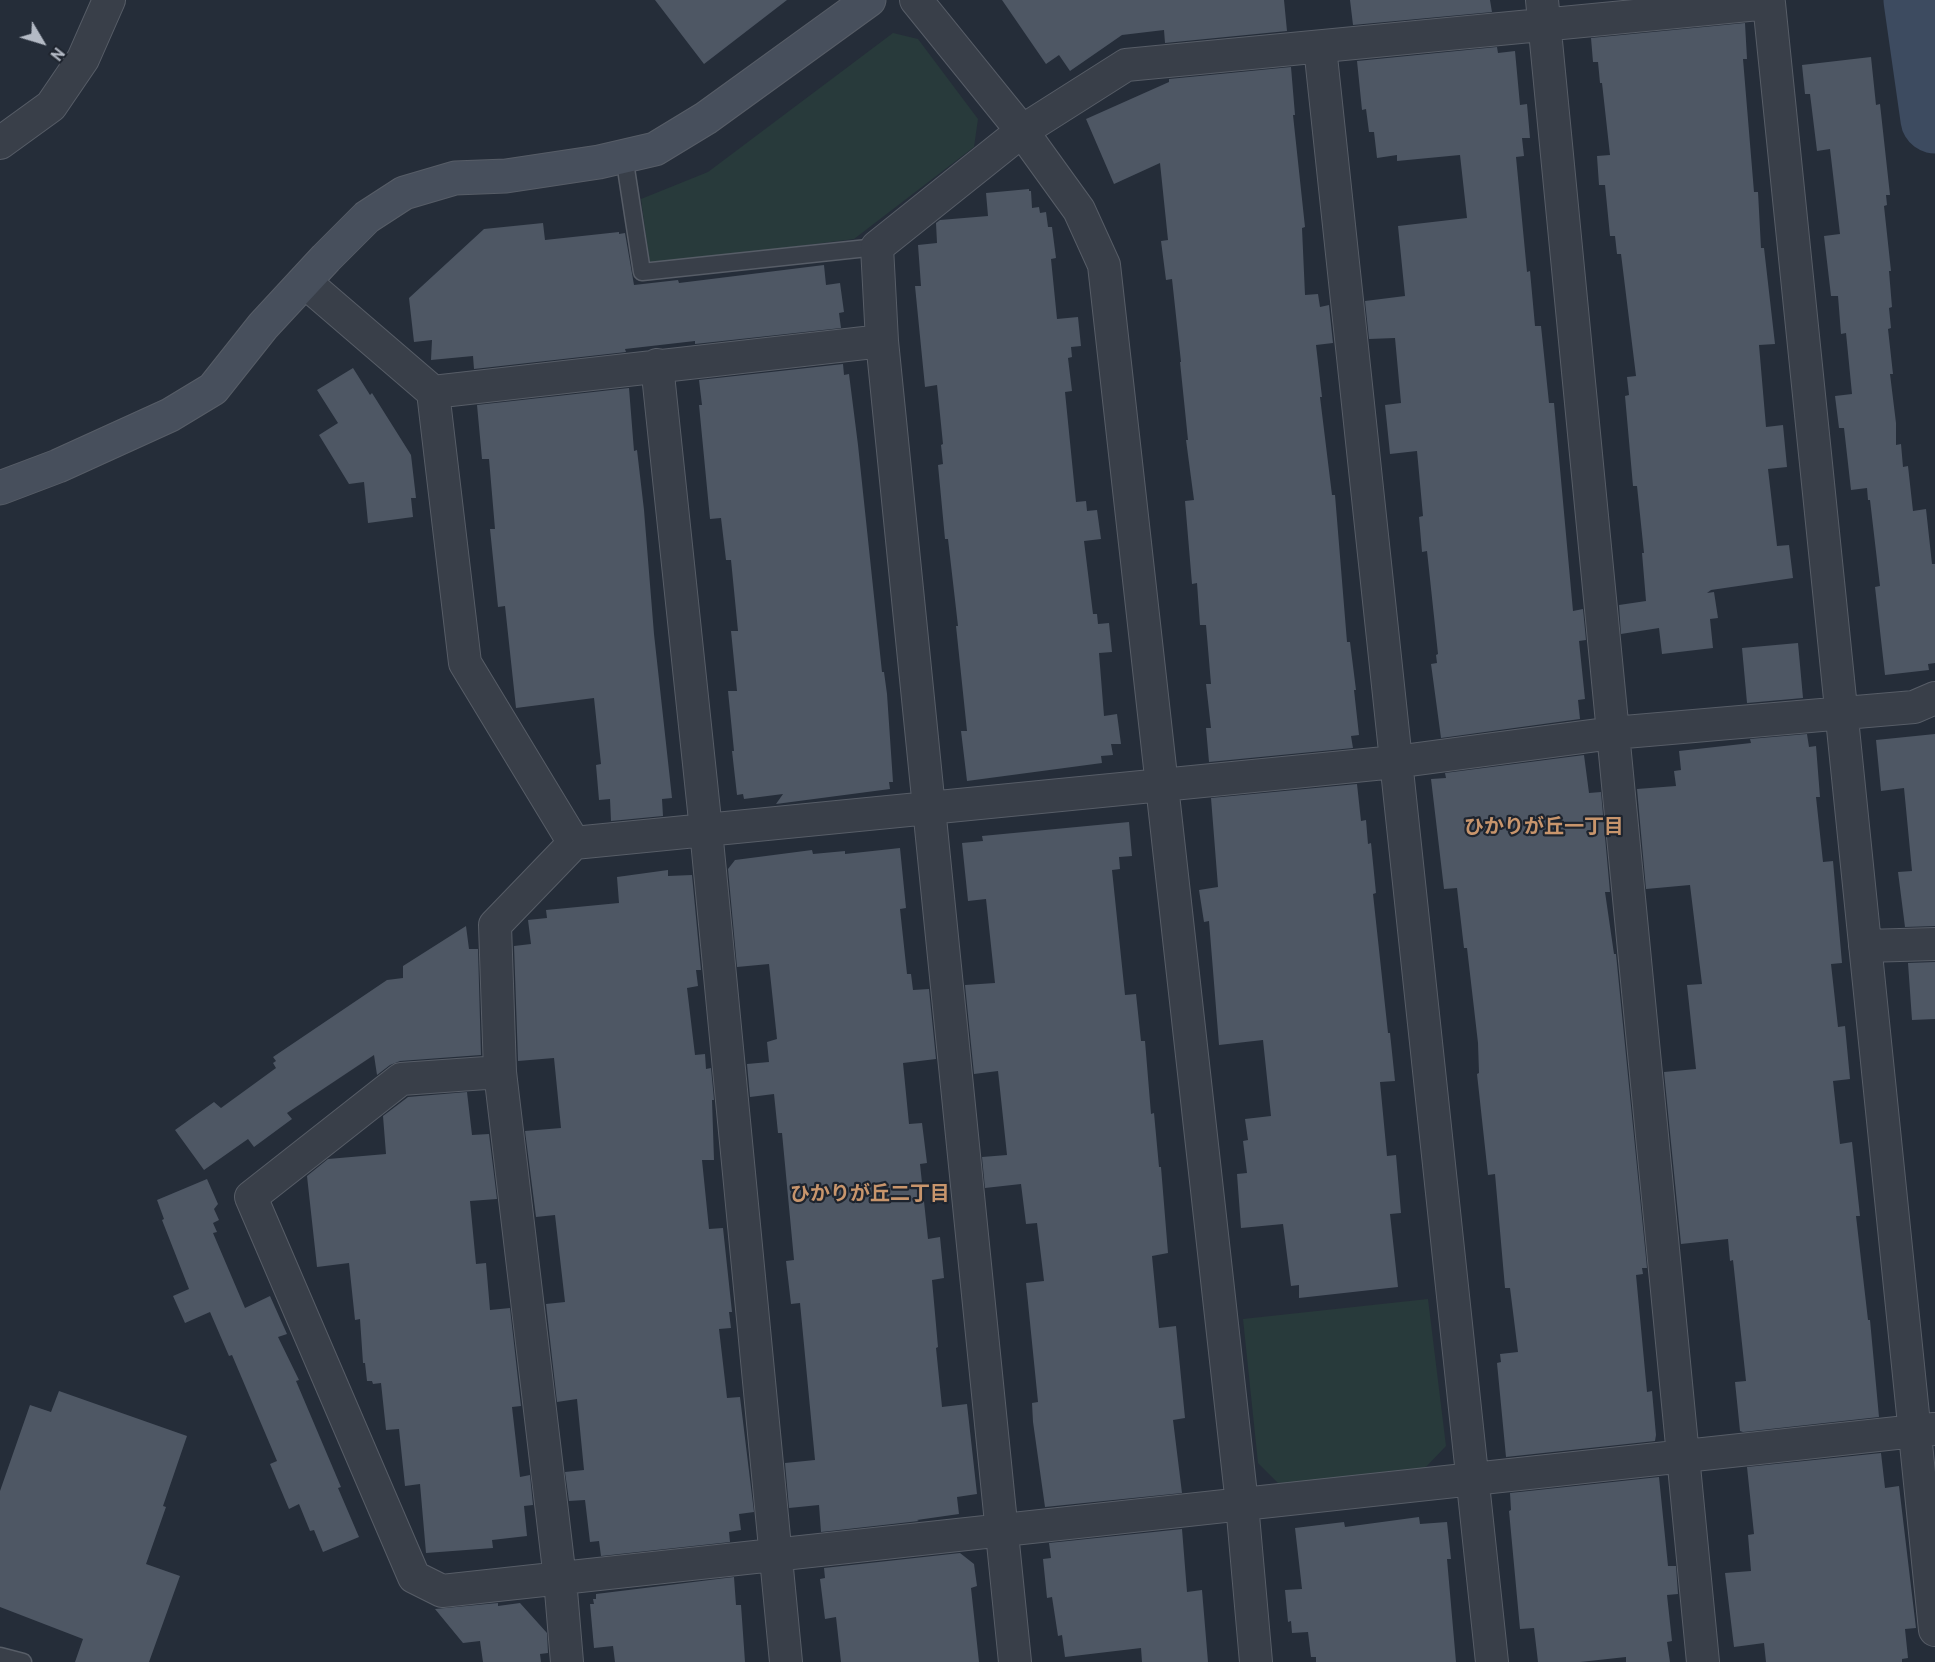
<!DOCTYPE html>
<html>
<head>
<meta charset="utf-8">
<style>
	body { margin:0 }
	#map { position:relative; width:1935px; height:1662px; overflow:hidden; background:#252d39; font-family:Overpass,sans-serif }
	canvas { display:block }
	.north { position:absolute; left:12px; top:12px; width:60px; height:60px; -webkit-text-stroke:4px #1e242e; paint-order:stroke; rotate:128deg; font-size:16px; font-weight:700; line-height:24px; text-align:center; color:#b4bac5 }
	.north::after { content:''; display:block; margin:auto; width:21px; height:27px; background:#b4bac5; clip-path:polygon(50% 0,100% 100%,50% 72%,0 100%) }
</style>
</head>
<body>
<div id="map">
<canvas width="1935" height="1662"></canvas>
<div class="north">N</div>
</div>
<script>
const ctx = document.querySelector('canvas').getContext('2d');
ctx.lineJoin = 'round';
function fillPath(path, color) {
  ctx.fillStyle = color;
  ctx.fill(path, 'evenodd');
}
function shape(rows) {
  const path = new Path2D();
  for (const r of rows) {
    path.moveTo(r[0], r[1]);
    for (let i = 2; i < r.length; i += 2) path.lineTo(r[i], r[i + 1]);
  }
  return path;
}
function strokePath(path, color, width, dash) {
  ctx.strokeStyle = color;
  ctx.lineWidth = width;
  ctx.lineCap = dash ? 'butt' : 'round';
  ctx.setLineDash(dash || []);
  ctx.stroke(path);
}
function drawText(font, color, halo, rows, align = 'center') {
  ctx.font = font + ' Overpass,"Noto Sans JP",sans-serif';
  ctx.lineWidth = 4.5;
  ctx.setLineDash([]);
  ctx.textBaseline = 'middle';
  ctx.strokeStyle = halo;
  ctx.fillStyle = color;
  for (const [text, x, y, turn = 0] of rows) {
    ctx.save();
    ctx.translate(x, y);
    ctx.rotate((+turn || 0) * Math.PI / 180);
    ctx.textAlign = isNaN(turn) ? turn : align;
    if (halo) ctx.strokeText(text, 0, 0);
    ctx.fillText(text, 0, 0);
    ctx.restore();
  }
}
fillPath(shape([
	[893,33,918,39,978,119,974,147,854,239,650,265,641,199,708,172],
	[1428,1299,1446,1446,1423,1470,1281,1486,1258,1463,1243,1319]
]), '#283a3b');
strokePath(shape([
	[1918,0,1935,119]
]), '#3d4b60', 69);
fillPath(shape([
	[655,0,787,0,704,64],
	[1002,0,1284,0,1287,31,1165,43,1164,30,1122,35,1070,71,1059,55,1046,64],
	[1350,0,1490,0,1492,12,1353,25],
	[1745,23,1747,59,1743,59,1754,192,1758,192,1761,248,1764,248,1775,344,1759,345,1766,427,1783,425,1787,467,1768,469,1777,546,1789,545,1793,578,1711,590,1707,593,1714,592,1718,618,1710,619,1713,648,1662,654,1659,628,1621,634,1619,605,1646,601,1642,553,1644,553,1637,486,1633,486,1625,396,1629,395,1627,377,1636,376,1621,254,1617,254,1615,236,1610,236,1605,185,1599,185,1597,156,1610,155,1602,83,1600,83,1598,62,1593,62,1591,38],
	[1497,47,1498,53,1515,51,1520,105,1527,104,1530,138,1522,138,1524,156,1516,157,1527,272,1530,271,1535,326,1541,326,1549,403,1554,403,1573,611,1583,609,1586,640,1579,641,1585,699,1578,700,1580,719,1441,738,1431,664,1437,663,1436,655,1438,654,1427,551,1422,552,1419,517,1423,516,1417,451,1390,454,1385,405,1401,403,1395,338,1369,339,1365,301,1405,296,1398,226,1467,218,1460,155,1397,161,1397,155,1377,158,1374,132,1369,132,1366,109,1362,110,1357,61],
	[1871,57,1876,105,1880,104,1890,195,1886,195,1887,205,1884,206,1891,271,1889,271,1892,307,1889,308,1891,328,1888,329,1893,374,1890,374,1896,423,1896,445,1901,444,1903,467,1908,466,1913,511,1926,509,1932,564,1935,564,1935,663,1928,664,1929,670,1885,675,1875,587,1880,586,1870,500,1868,500,1867,488,1851,490,1844,428,1839,428,1835,396,1852,394,1846,333,1841,334,1838,296,1831,296,1824,236,1840,234,1830,149,1817,151,1810,94,1805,94,1802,65],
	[1291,67,1295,115,1293,115,1305,227,1302,228,1305,295,1318,294,1320,307,1329,305,1333,343,1316,345,1322,397,1320,397,1332,495,1335,495,1347,642,1350,642,1356,690,1354,690,1359,735,1351,736,1353,748,1209,762,1206,728,1211,728,1206,684,1211,684,1206,625,1200,625,1197,583,1192,584,1185,501,1194,500,1186,440,1188,440,1180,362,1181,362,1172,279,1166,280,1161,241,1168,240,1160,163,1114,184,1086,119,1169,82,1169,79],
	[1029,189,1029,191,1031,191,1032,208,1039,207,1040,213,1046,212,1048,227,1052,227,1056,258,1051,259,1057,319,1078,317,1081,346,1071,347,1072,357,1068,358,1072,391,1065,392,1076,502,1086,501,1087,511,1097,510,1101,539,1084,541,1093,614,1097,614,1098,624,1109,623,1112,652,1099,653,1104,716,1117,714,1121,744,1111,744,1113,755,1101,756,1102,763,967,781,961,731,967,731,956,626,958,626,948,539,945,539,938,465,943,464,941,445,943,444,937,385,925,387,915,286,921,286,918,245,937,243,936,223,940,220,988,216,986,193],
	[543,223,545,240,619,232,619,234,625,233,634,285,678,280,679,283,824,265,826,285,840,283,844,312,839,313,841,328,695,344,695,341,625,349,626,352,474,369,473,356,431,360,432,340,414,342,409,298,484,229],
	[843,364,844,375,849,374,858,445,882,672,884,672,887,694,893,782,889,782,890,789,776,804,783,794,744,799,743,794,737,795,732,751,734,751,728,691,737,691,731,631,738,631,731,560,726,560,721,518,710,519,699,405,702,405,699,380],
	[353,368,370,395,372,393,411,455,416,498,411,498,413,517,368,523,364,482,349,484,319,435,338,423,317,390],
	[629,388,634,451,637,450,644,510,654,634,672,798,662,799,663,816,611,821,610,799,599,800,596,765,601,764,594,698,516,708,505,606,498,607,490,529,495,529,489,459,482,459,477,405],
	[1798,643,1803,698,1747,703,1742,648],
	[1807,734,1809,747,1816,746,1820,797,1816,797,1823,862,1833,861,1842,963,1831,964,1838,1027,1845,1026,1850,1079,1833,1081,1840,1144,1852,1142,1860,1216,1856,1216,1868,1320,1870,1320,1879,1417,1743,1432,1740,1431,1735,1382,1746,1381,1733,1260,1730,1261,1728,1239,1681,1244,1664,1072,1696,1069,1687,985,1702,984,1690,885,1646,889,1637,789,1676,786,1674,771,1681,770,1679,751,1751,743,1750,739],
	[1935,734,1935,926,1905,927,1898,872,1912,871,1904,788,1881,791,1876,740],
	[1584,755,1589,793,1601,792,1610,892,1605,892,1614,954,1616,954,1647,1268,1642,1268,1643,1274,1636,1275,1647,1392,1652,1391,1656,1435,1655,1441,1506,1457,1497,1363,1501,1362,1500,1354,1518,1352,1510,1288,1505,1288,1495,1174,1488,1175,1477,1074,1479,1073,1478,1043,1467,948,1464,948,1457,888,1444,889,1431,779,1446,778,1445,773],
	[1357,784,1361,821,1366,820,1368,844,1371,843,1376,893,1373,894,1388,1033,1390,1033,1395,1081,1380,1082,1387,1156,1396,1155,1401,1213,1390,1214,1398,1287,1299,1298,1299,1285,1291,1286,1283,1224,1241,1228,1237,1174,1247,1173,1243,1141,1248,1140,1245,1119,1271,1116,1263,1040,1219,1045,1209,921,1204,922,1199,890,1218,887,1211,798],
	[1129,822,1132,856,1119,857,1120,869,1112,870,1125,995,1136,994,1141,1041,1145,1041,1151,1114,1154,1113,1159,1167,1161,1167,1168,1253,1152,1256,1159,1328,1176,1326,1185,1418,1173,1420,1182,1493,1045,1507,1033,1422,1032,1403,1038,1402,1026,1283,1044,1281,1037,1223,1026,1224,1021,1184,985,1188,982,1157,1007,1155,998,1071,974,1074,965,985,995,983,986,899,968,901,962,843,983,841,982,836],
	[900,848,906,908,900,909,907,974,911,974,913,990,929,989,936,1059,903,1063,909,1124,922,1123,927,1163,920,1164,928,1239,940,1237,944,1278,932,1280,938,1347,936,1348,942,1407,967,1404,977,1494,957,1497,959,1514,917,1520,919,1521,821,1532,819,1505,789,1508,785,1463,815,1460,800,1303,791,1304,786,1261,794,1260,782,1133,778,1133,774,1094,750,1097,747,1064,769,1062,767,1042,777,1039,769,964,737,967,728,869,735,860,812,850,813,854,845,851,845,854],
	[668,870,668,876,692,875,701,970,696,970,698,986,687,988,695,1055,705,1054,706,1069,711,1068,714,1100,712,1100,714,1160,702,1160,709,1229,723,1228,732,1312,729,1312,731,1328,719,1329,727,1398,740,1397,754,1512,739,1514,741,1530,729,1532,730,1542,601,1556,599,1541,590,1542,585,1500,569,1501,565,1472,584,1470,577,1399,557,1402,546,1304,565,1302,555,1215,536,1217,525,1131,561,1128,554,1058,518,1061,514,946,531,944,528,920,547,918,546,910,619,903,617,877],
	[466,926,469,949,478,949,481,1055,400,1061,390,1065,377,1075,374,1055,287,1113,292,1119,254,1147,248,1139,204,1170,175,1130,214,1102,221,1108,276,1068,273,1063,276,1061,273,1057,387,980,403,978,403,966],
	[1935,962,1935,1019,1912,1020,1908,963],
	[467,1092,472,1135,489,1134,497,1199,470,1201,476,1264,486,1263,490,1310,510,1308,521,1406,512,1407,520,1477,530,1475,533,1505,524,1506,527,1536,492,1540,493,1548,426,1553,420,1484,405,1486,399,1429,386,1430,381,1383,373,1384,372,1381,367,1381,365,1363,363,1363,360,1319,355,1320,349,1263,317,1267,307,1176,328,1159,386,1154,383,1116,408,1097],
	[207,1179,218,1204,214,1209,219,1220,213,1223,217,1232,213,1233,245,1308,270,1296,287,1334,278,1337,299,1380,296,1381,341,1487,338,1488,359,1537,323,1552,314,1530,310,1531,299,1504,289,1509,270,1464,277,1461,232,1355,229,1356,210,1312,185,1323,173,1296,189,1289,162,1220,164,1219,157,1200],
	[59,1391,187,1436,163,1506,166,1507,146,1564,180,1576,149,1662,75,1662,83,1639,0,1607,0,1491,30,1405,51,1412],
	[1881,1453,1885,1488,1899,1486,1916,1628,1905,1629,1908,1658,1902,1659,1902,1662,1766,1662,1764,1643,1734,1647,1725,1573,1751,1571,1748,1535,1754,1534,1747,1467],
	[1659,1477,1668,1566,1676,1566,1678,1594,1667,1595,1672,1641,1667,1642,1670,1662,1626,1662,1626,1657,1580,1662,1538,1662,1534,1628,1520,1629,1509,1511,1511,1510,1510,1493],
	[1419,1517,1420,1524,1447,1522,1451,1559,1447,1559,1456,1662,1316,1662,1316,1657,1311,1657,1308,1632,1292,1633,1291,1621,1288,1622,1285,1590,1302,1589,1295,1528,1344,1522,1345,1527],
	[1182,1529,1187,1592,1202,1590,1208,1662,1142,1662,1141,1648,1065,1657,1062,1635,1058,1636,1052,1597,1047,1598,1043,1559,1051,1558,1049,1543],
	[960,1553,974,1564,977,1586,971,1588,979,1662,841,1662,836,1617,825,1619,820,1579,825,1578,824,1568],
	[734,1577,736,1605,741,1605,745,1662,615,1662,613,1646,594,1648,590,1604,594,1604,593,1599,596,1599,596,1594],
	[498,1603,498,1606,520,1603,547,1633,548,1653,540,1654,541,1662,483,1662,480,1641,463,1643,435,1609]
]), '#4e5764');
const lane = shape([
	[624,156,642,272,877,247],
	[0,1656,23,1662]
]);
const street = shape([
	[916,0,1022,131,1079,210,1104,265,1242,1504,1256,1662],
	[1542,0,1703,1662],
	[1320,47,1492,1662],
	[0,143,51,106,83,59,109,0],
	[305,282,433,392,465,663,574,843],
	[657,365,706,830,786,1662],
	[433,392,882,341],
	[1865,946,1935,944],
	[500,1072,401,1079,251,1197,414,1577,442,1591,1934,1429],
	[567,1662,560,1579,500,1072,495,925,574,843,1395,762,1613,733,1914,707,1935,698],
	[1015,1662,882,341,877,247,1022,131,1126,65,1769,3,1935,1630]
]);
const secondary = shape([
	[0,488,58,466,170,415,213,389,263,326,326,258,367,217,404,193,455,178,506,176,599,162,655,149,706,118,869,0]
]);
strokePath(lane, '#575d67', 19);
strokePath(street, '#575d67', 34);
strokePath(secondary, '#575d67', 35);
strokePath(lane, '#393f49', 16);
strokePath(street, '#393f49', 32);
strokePath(secondary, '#474f5c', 33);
drawText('bold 20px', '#c8956c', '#1e242e', [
	["ひかりが丘一丁目",1544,829],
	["ひかりが丘二丁目",870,1196]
]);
</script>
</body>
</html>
